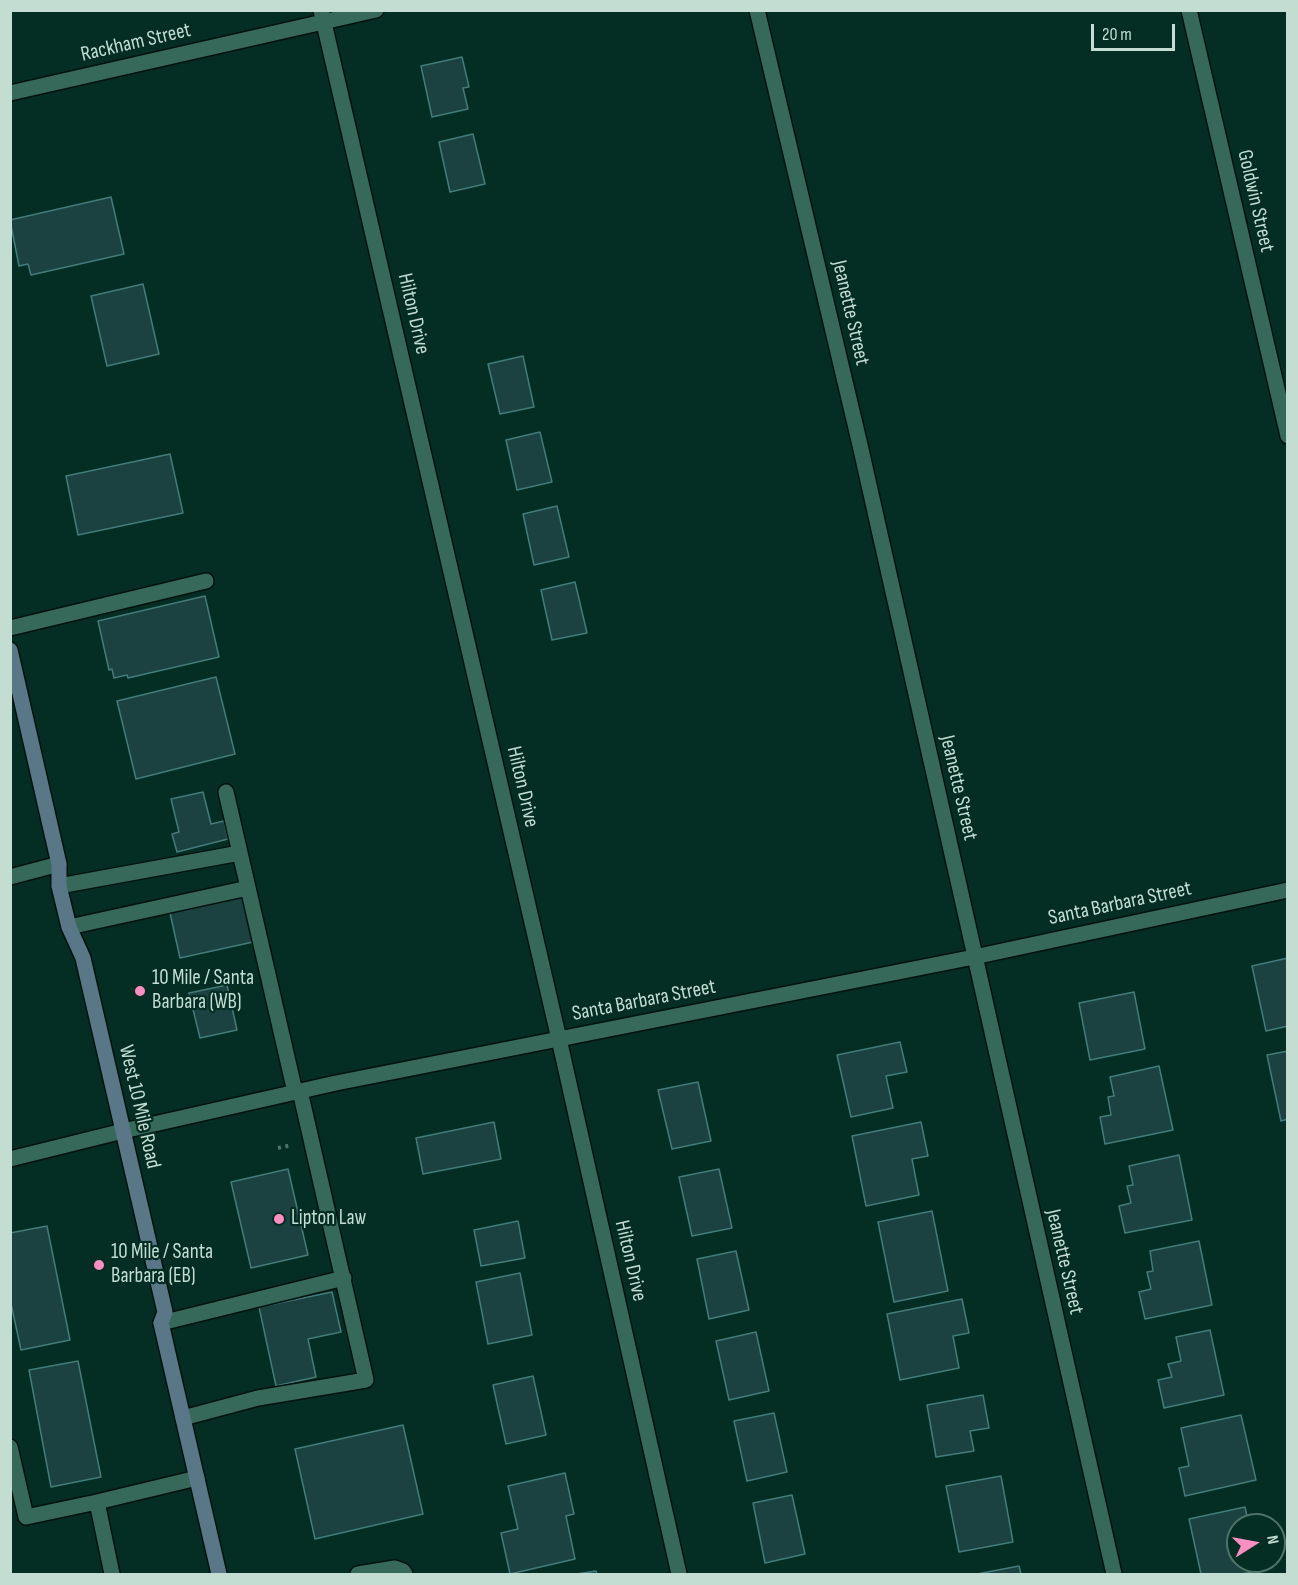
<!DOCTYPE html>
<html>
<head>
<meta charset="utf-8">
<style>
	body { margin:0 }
	#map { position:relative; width:1298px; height:1585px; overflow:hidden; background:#042d23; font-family:"Sofia Sans Condensed",sans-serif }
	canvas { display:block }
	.frame { position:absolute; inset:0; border:12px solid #c3ddd3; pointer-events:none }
	.north { position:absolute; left:1226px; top:1513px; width:60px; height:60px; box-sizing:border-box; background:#042d23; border:2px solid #507369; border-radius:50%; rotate:79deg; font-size:16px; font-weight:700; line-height:24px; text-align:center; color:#c3ddd3 }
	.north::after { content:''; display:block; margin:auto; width:21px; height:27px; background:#fc8fc1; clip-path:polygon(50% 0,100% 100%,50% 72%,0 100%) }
	.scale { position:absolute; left:1091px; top:24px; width:84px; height:27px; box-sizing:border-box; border:3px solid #c3ddd3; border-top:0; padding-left:8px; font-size:18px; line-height:21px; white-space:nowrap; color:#c3ddd3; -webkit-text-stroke:4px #042d23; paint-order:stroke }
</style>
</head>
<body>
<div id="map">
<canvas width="1298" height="1585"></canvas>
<div class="frame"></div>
<div class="north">N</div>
<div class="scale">20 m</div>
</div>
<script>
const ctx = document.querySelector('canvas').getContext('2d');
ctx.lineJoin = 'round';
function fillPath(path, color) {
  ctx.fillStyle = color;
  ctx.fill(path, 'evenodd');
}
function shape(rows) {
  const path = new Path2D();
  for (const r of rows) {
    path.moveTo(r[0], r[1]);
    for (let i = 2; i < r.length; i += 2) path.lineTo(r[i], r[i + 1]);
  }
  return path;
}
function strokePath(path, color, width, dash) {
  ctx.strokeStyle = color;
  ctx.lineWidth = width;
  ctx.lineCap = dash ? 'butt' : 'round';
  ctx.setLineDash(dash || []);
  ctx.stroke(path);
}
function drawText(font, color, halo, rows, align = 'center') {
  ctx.font = font + ' "Sofia Sans Condensed",sans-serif';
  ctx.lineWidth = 4.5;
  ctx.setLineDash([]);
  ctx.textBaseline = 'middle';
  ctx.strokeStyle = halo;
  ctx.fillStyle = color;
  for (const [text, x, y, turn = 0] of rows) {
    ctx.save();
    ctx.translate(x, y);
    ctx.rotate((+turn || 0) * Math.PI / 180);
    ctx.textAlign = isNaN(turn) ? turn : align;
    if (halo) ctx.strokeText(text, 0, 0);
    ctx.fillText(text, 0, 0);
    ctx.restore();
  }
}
const building = shape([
	[462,57,469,87,463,88,468,109,432,117,421,66,462,57],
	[473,134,485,184,450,192,439,142,473,134],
	[111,197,124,254,31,275,28,264,19,266,10,220,111,197],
	[143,284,159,354,107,366,91,296,143,284],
	[523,356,534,407,500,414,488,364,523,356],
	[540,432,552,482,517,490,506,440,540,432],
	[170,454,183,513,78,535,66,476,170,454],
	[557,506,569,557,534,565,523,514,557,506],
	[575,582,587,633,552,640,541,590,575,582],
	[205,596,219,657,128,678,127,675,114,678,112,669,109,670,98,621,205,596],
	[216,677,235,754,136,779,117,701,216,677],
	[203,792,211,824,224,821,228,839,177,852,172,834,179,832,171,799,203,792],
	[243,897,253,942,180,958,170,913,243,897],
	[1288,958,1288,1026,1266,1031,1252,966,1288,958],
	[227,985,237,1030,200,1038,189,993,227,985],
	[1134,992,1145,1049,1090,1060,1079,1003,1134,992],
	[900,1042,907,1072,886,1076,893,1108,851,1117,837,1055,900,1042],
	[1288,1051,1288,1119,1281,1121,1267,1055,1288,1051],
	[1159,1066,1173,1130,1105,1144,1100,1117,1111,1115,1108,1097,1114,1096,1110,1077,1159,1066],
	[698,1082,711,1141,672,1149,658,1090,698,1082],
	[494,1122,501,1159,423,1174,416,1138,494,1122],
	[921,1122,928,1156,912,1159,919,1195,866,1206,852,1136,921,1122],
	[1179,1155,1192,1220,1125,1233,1119,1206,1131,1203,1127,1186,1133,1185,1129,1166,1179,1155],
	[288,1169,308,1255,251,1268,231,1182,288,1169],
	[719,1169,732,1228,692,1236,679,1177,719,1169],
	[932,1211,948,1291,894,1302,878,1222,932,1211],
	[518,1221,525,1258,481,1266,474,1230,518,1221],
	[47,1226,70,1340,21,1350,10,1299,10,1233,47,1226],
	[1199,1241,1212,1305,1145,1319,1139,1292,1151,1289,1147,1272,1153,1271,1150,1251,1199,1241],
	[736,1251,749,1310,709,1319,697,1259,736,1251],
	[520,1273,532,1335,488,1344,476,1282,520,1273],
	[332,1292,341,1332,308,1339,316,1377,276,1386,259,1307,332,1292],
	[962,1299,969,1333,953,1336,959,1368,900,1380,887,1314,962,1299],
	[1210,1330,1224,1395,1164,1408,1158,1380,1172,1377,1168,1364,1181,1361,1176,1337,1210,1330],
	[756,1332,769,1391,729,1400,716,1341,756,1332],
	[78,1361,101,1477,51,1487,29,1370,78,1361],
	[533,1376,546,1435,506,1444,493,1385,533,1376],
	[983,1395,989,1428,970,1431,974,1451,936,1457,927,1405,983,1395],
	[774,1413,787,1472,747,1481,734,1421,774,1413],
	[1241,1415,1256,1480,1185,1496,1179,1468,1189,1466,1181,1428,1241,1415],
	[403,1425,423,1514,315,1539,295,1449,403,1425],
	[565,1473,574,1514,566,1516,575,1559,510,1574,501,1533,518,1529,508,1486,565,1473],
	[1001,1476,1013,1542,959,1552,946,1486,1001,1476],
	[792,1495,805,1554,765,1563,753,1503,792,1495],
	[1245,1507,1249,1525,1238,1525,1238,1561,1256,1561,1258,1571,1241,1574,1201,1574,1189,1519,1245,1507],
	[1019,1566,1021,1574,977,1574,1019,1566],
	[596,1571,597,1574,576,1574,596,1571]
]);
fillPath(building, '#1b4240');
strokePath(building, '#437c7a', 1.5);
const lane = shape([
	[10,628,206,581],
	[226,792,295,1092],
	[10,877,59,864],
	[59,886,240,853],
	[69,927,248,888],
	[161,1323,344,1278],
	[183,1418,258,1398,366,1380,300,1091],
	[10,1447,26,1517,97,1502,112,1574],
	[97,1502,197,1478],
	[358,1574,395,1568,403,1571,405,1574]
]);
const street = shape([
	[321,10,559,1039,679,1574],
	[757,10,860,445,1114,1574],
	[1189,10,1288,436],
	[10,93,376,10],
	[10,1159,123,1131,336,1083,974,957,1288,890]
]);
const secondary = shape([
	[10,650,59,864,59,886,69,927,83,958,165,1312,161,1323,219,1574]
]);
strokePath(lane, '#00130d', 18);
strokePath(street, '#00130d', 18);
strokePath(secondary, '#00130d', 18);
strokePath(shape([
	[278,1148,292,1145]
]), '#507369', 4, [3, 4.5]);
strokePath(lane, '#37695a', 15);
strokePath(street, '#37695a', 15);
strokePath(secondary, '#5a7788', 15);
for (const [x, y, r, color] of [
	[140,991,6,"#fc8fc1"],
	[279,1219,6,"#fc8fc1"],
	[99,1265,6,"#fc8fc1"]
]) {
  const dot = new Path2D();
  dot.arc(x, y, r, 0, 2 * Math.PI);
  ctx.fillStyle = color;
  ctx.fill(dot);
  strokePath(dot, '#042d23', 2);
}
drawText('21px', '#c3ddd3', '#042d23', [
	["Rackham Street",136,43,-13],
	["Goldwin Street",1255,201,77],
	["Jeanette Street",850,313,77],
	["Hilton Drive",413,314,77],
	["Hilton Drive",522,787,77],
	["Jeanette Street",958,788,77],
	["Santa Barbara Street",1120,904,-12],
	["Santa Barbara Street",644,1001,-11],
	["West 10 Mile Road",139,1107,77],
	["Hilton Drive",630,1261,77],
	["Jeanette Street",1064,1262,77]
]);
drawText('21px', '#c3ddd3', '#042d23', [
	["10 Mile / Santa",152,979],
	["Barbara (WB)",152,1003],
	["Lipton Law",291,1219],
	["10 Mile / Santa",111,1253],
	["Barbara (EB)",111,1277]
], 'left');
</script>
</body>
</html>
